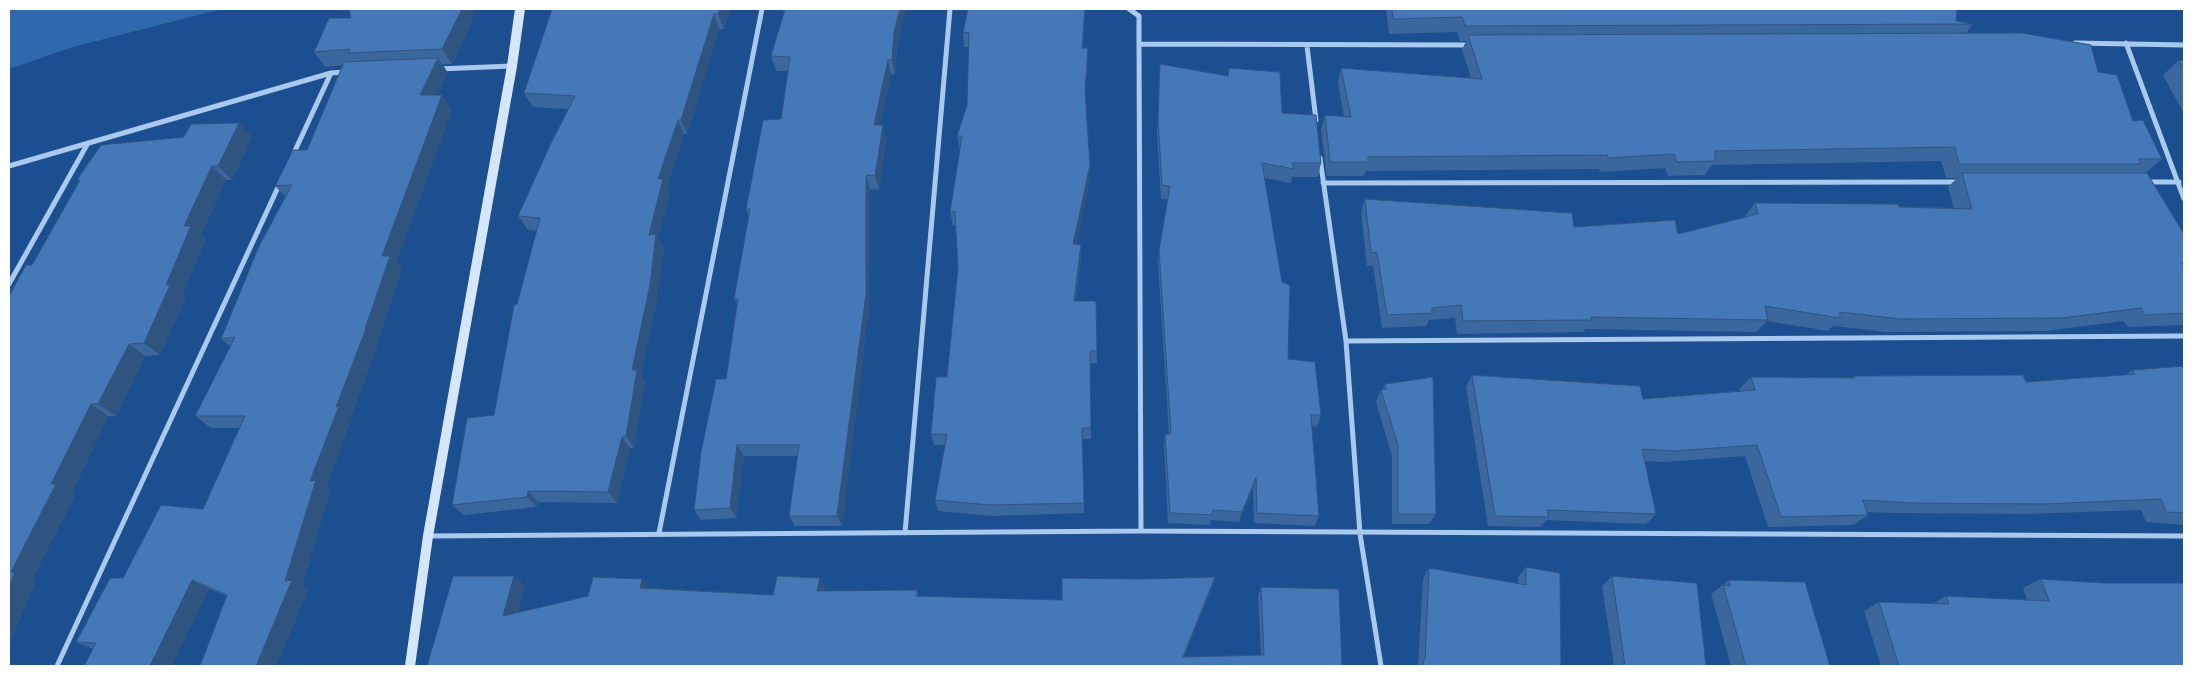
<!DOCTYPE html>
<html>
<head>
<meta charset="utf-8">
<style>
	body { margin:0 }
	#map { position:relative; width:2193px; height:675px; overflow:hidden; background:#1b4f8f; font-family:Quicksand,sans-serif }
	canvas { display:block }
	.frame { position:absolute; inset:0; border:10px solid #fff; pointer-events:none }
</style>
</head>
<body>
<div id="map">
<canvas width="2193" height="675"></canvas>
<div class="frame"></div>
</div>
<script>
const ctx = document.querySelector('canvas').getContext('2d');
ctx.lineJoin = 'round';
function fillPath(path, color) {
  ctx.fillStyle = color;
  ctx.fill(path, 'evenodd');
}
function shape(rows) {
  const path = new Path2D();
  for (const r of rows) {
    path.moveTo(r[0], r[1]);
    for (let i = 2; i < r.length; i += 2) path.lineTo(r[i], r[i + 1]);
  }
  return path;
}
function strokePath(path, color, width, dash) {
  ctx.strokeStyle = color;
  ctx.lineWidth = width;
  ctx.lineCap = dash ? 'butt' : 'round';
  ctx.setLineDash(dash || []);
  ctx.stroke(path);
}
fillPath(shape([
	[9,9,222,9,73,47,9,69]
]), '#2e69ad');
strokePath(shape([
	[1129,9,1139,16,1139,44,1469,45],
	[2075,43,2184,45],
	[2126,43,2184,199],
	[1139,44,1141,531],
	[1307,46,1316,120],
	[438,69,512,66],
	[293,155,331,73],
	[1320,158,1346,341,1360,534,1381,666],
	[9,166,331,73,345,72],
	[2146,182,2179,182],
	[1323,183,1958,182],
	[9,284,88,143],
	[1346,341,2184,336],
	[659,533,762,9],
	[905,533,950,9],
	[428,536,1141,531,2184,536],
	[57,666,280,183]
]), '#a9c9ee', 5);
strokePath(shape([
	[410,666,428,536,512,66,520,9]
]), '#d6e6fa', 10);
fillPath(shape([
	[552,9,730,9,724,29,719,29,687,134,684,134,667,186,670,193,658,238,664,248,657,298,641,376,645,382,634,448,630,448,617,503,538,502,537,507,464,515,452,505,494,415,517,304,537,231,528,230,518,216,568,109,533,107,524,93],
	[782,9,906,9,897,47,895,75,891,74,880,125,883,125,886,139,879,190,870,189,869,307,842,526,795,526,789,516,798,456,744,456,736,518,701,520,694,510,726,379,737,304,734,299,749,216,746,209,781,119,788,71,776,71,771,56,784,12],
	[968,9,1085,9,1083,48,1088,48,1088,63,1085,99,1090,179,1076,244,1081,245,1081,258,1076,301,1096,301,1097,363,1090,363,1091,439,1082,439,1084,513,992,516,938,511,935,500,945,445,934,445,931,434,947,377,958,268,955,225,953,225,950,212,960,150,957,136,967,105,969,47,964,47,963,32],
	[1386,9,1957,9,1956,21,1973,24,1966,33,2098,72,2133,121,2162,159,2145,173,2184,234,2184,325,2128,327,2123,321,2046,331,1887,332,1833,326,1828,331,1767,321,1756,332,1585,329,1584,332,1457,334,1455,318,1429,320,1426,326,1382,328,1373,265,1367,266,1361,212,1365,199,1574,227,1678,234,1745,218,1745,216,1755,203,1954,208,1948,187,1957,178,1946,178,1941,161,1712,165,1705,175,1668,176,1665,168,1600,172,1599,169,1366,171,1364,176,1327,176,1321,130,1325,115,1344,117,1338,83,1341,68,1471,78,1462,50,1466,41,1460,41,1457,32,1389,34],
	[472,22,452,64,442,64,448,73,437,95,452,110,396,263,402,269,378,340,379,341,351,416,352,417,326,488,330,491,302,586,308,590,276,666,200,666,227,596,209,589,93,649,76,642,123,578,203,509,239,428,211,428,195,416,231,347,221,339,286,197,275,186,307,150,343,65,325,67,314,52],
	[2179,60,2184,61,2184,114,2163,75],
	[1160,64,1282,113,1321,163,1318,177,1292,177,1291,183,1264,178,1288,359,1321,415,1317,427,1312,426,1319,516,1315,526,1254,523,1253,489,1239,522,1211,520,1210,525,1168,523,1164,446,1165,434,1169,434,1158,263,1159,250,1168,200,1161,199,1157,133],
	[239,123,252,137,232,180,226,180,201,235,206,239,182,295,186,298,160,355,145,356,116,416,108,416,72,493,75,495,32,580,36,581,9,644,9,296,32,265,79,182,77,180,184,137],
	[2184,366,2184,525,2146,522,2141,510,2026,514,1895,513,1867,512,1868,515,1854,525,1768,527,1745,456,1663,462,1645,461,1656,514,1646,524,1546,520,1540,527,1488,526,1466,387,1472,375,1643,399,1740,391,1739,389,1751,377,1852,378,1854,376,2026,382,2126,375,2132,370],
	[1385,384,1436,514,1429,524,1392,524,1392,456,1376,402,1381,390,1382,390],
	[1526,567,1561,666,1418,666,1423,578,1429,568,1518,583,1518,577],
	[1612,576,1706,666,1614,666,1602,586],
	[2041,579,2103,583,2184,666,1881,666,1864,611,1879,602,1932,604,1946,596,2027,600,2023,588],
	[1729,580,1830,666,1731,666,1711,594],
	[525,586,518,612,650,588,773,595,825,588,824,591,917,590,919,597,1062,600,1213,586,1184,657,1261,655,1258,596,1261,587,1342,666,427,666]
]), '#3a679d');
fillPath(shape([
	[462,9,475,9,472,22,452,64,442,49],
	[720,9,730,9,724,29,718,14],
	[900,9,906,9,897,47,895,75,892,60,894,32],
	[1085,9,1085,17,1082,63,1082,48],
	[714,14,719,29,687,134,681,120],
	[1088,48,1088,63,1085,105,1085,90],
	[438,58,448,73,430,110,420,95],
	[888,60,891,74,877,139,874,125],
	[442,95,452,110,396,263,402,269,378,340,379,341,351,416,352,417,326,488,330,491,302,586,308,590,276,666,256,666,285,581,310,481,336,407,365,329,382,256],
	[678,120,684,134,667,186,670,193,658,238,664,248,657,298,641,376,645,382,634,448,626,436,632,370,649,235,658,179],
	[239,123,252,137,232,180,218,166],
	[883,125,886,139,879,190,875,176],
	[1090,165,1090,179,1074,257,1073,244],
	[212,166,226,180,201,235,206,239,182,295,186,298,160,355,144,343,166,285,184,226],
	[866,175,870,189,869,307,842,526,837,516],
	[1081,245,1081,258,1074,314,1074,301],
	[129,344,145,356,116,416,98,404],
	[91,404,108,416,72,493,75,495,32,580,36,581,9,644,9,587,11,572,51,484],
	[622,437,630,448,617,503,608,492],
	[737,445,744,456,736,518,730,508],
	[1256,478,1253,489,1239,522,1242,512],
	[528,491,538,502,537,507,527,497],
	[514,576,525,586,515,624,503,616],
	[1215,577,1213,586,1181,665,1183,657],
	[820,578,825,588,823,600,817,591],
	[642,579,650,588,648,597,640,588],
	[192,580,209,589,172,666,150,666]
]), '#305480');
const building = shape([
	[349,9,462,9,442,49,348,53,350,49,314,52,329,18,351,18,349,9],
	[552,9,720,9,718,14,714,14,681,120,678,120,658,179,663,179,649,235,656,234,650,285,632,370,637,370,626,436,622,437,608,492,528,491,527,497,452,505,467,418,494,415,514,305,517,304,540,218,518,216,550,145,575,96,524,93,552,9],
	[785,9,900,9,894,32,892,60,888,60,874,125,883,125,875,176,866,175,866,294,837,516,789,516,799,445,737,445,730,508,694,510,701,452,716,379,726,379,738,299,734,299,750,209,746,209,763,120,781,119,790,57,771,56,785,9],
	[968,9,1085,9,1082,48,1088,48,1085,90,1090,165,1073,244,1081,245,1074,301,1096,301,1097,351,1090,351,1091,428,1082,428,1084,503,990,505,935,500,947,434,931,434,936,377,947,377,958,268,955,211,950,212,962,136,957,136,967,105,969,33,963,32,968,9],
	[1392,9,1957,9,1956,21,1973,24,1465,26,1462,17,1393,19,1392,9],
	[2022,33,2091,45,2098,72,2117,75,2133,121,2143,120,2162,159,2138,159,2141,164,1959,164,1955,147,1715,151,1715,161,1677,162,1674,154,1608,158,1607,155,1368,157,1368,162,1330,162,1325,115,1351,117,1341,68,1482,79,1468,35,2022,33],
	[438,58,420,95,442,95,382,256,390,256,365,329,366,329,336,407,339,406,310,481,316,480,285,581,292,580,256,666,200,666,227,595,192,580,150,666,84,666,96,643,76,642,110,578,123,578,161,505,203,509,245,416,195,416,235,337,221,339,259,246,292,185,275,186,293,150,307,150,344,62,438,58],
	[2179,60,2184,61,2184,70,2179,60],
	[1160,64,1228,76,1229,68,1280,72,1282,113,1316,115,1321,163,1292,163,1294,169,1262,163,1282,282,1290,285,1288,359,1315,362,1321,415,1311,415,1319,516,1257,513,1256,478,1242,512,1213,510,1212,515,1170,513,1165,434,1171,434,1159,250,1170,186,1162,185,1158,119,1160,64],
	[239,123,218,166,212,166,184,226,191,226,166,285,170,285,144,343,129,344,98,404,91,404,51,484,56,484,11,572,15,572,9,587,9,296,26,265,32,265,80,180,77,180,101,145,184,137,191,124,239,123],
	[1962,173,2147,173,2184,234,2184,263,2182,263,2184,267,2184,313,2145,315,2141,308,2062,318,1900,319,1840,312,1840,318,1765,306,1768,320,1591,317,1592,320,1463,321,1461,305,1432,308,1432,313,1387,315,1377,252,1371,253,1365,199,1572,213,1574,227,1675,220,1678,234,1758,214,1755,203,1898,204,1899,207,1972,209,1962,173],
	[2184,366,2184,513,2166,512,2161,499,2044,504,1910,503,1863,500,1868,515,1781,517,1757,445,1674,451,1642,449,1656,514,1547,510,1549,517,1495,516,1472,375,1640,386,1643,399,1755,390,1751,377,1855,378,1854,376,2011,375,2023,375,2026,382,2135,374,2132,370,2184,366],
	[1433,377,1436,514,1398,514,1398,445,1381,390,1386,389,1385,384,1433,377],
	[1526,567,1560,573,1561,666,1424,666,1423,660,1425,660,1429,568,1526,585,1526,567],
	[453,576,514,576,503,616,588,596,593,577,642,579,640,588,773,595,777,576,820,578,817,591,917,590,916,596,1062,600,1062,578,1141,579,1215,577,1183,657,1264,655,1261,587,1339,589,1342,666,427,666,453,576],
	[1612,576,1697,583,1706,666,1625,666,1612,576],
	[2041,579,2103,583,2184,583,2184,666,1899,666,1879,602,1949,604,1946,596,2049,601,2041,579],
	[1729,580,1805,582,1830,666,1746,666,1723,585,1730,586,1729,580],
	[336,665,336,666,308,666,336,665]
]);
fillPath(building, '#4478b7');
strokePath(building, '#305480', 1);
</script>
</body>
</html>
